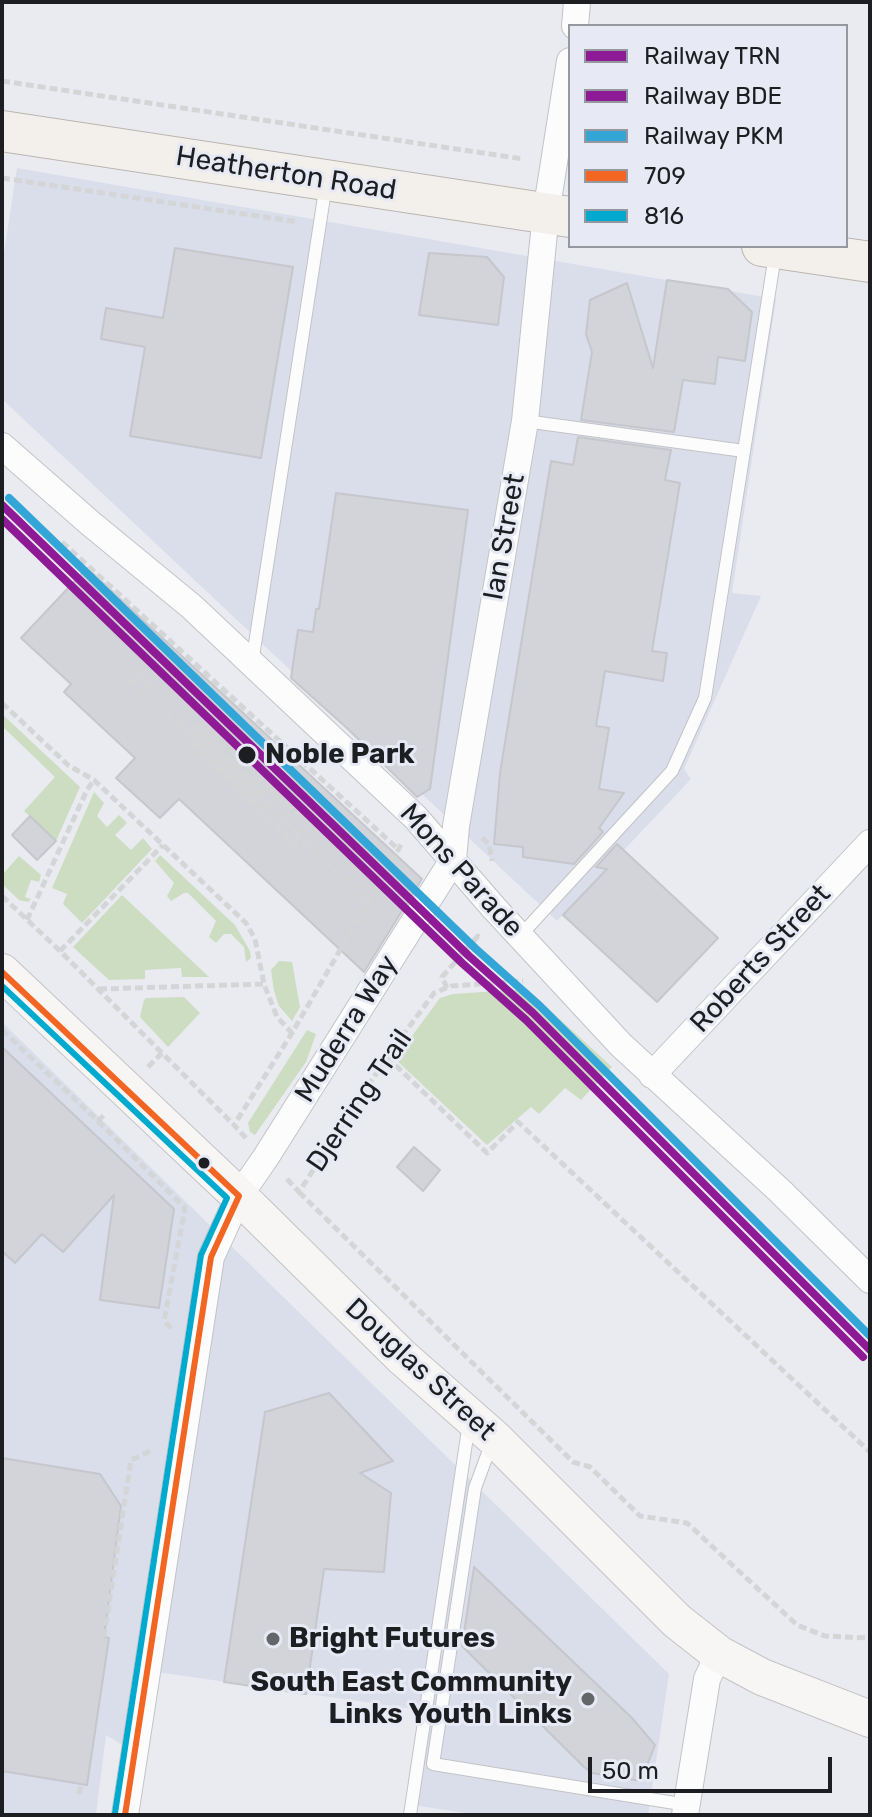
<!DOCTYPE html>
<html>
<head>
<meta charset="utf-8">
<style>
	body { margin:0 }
	#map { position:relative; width:872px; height:1817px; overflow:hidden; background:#eaebf1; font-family:Rubik,sans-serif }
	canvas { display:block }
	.frame { position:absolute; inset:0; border:4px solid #1c1e21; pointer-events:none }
	.legend { position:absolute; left:568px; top:24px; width:280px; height:224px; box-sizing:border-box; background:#e7eaf4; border:2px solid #9698a0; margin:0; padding:10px 14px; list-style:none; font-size:24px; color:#1c1e21 }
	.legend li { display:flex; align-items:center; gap:16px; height:40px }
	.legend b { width:40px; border:2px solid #9698a0 }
	.scale { position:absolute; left:588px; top:1757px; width:244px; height:36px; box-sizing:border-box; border:4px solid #1c1e21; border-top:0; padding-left:10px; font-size:24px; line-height:28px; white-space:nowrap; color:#1c1e21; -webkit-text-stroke:6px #e7eaf4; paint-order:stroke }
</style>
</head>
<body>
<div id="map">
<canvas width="872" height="1817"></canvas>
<div class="frame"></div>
<ul class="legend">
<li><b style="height:10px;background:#8f1a95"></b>Railway TRN</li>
<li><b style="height:10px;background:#8f1a95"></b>Railway BDE</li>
<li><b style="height:10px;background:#33a5d7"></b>Railway PKM</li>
<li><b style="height:10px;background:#f26522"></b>709</li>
<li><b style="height:10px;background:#00a9ce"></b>816</li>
</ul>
<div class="scale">50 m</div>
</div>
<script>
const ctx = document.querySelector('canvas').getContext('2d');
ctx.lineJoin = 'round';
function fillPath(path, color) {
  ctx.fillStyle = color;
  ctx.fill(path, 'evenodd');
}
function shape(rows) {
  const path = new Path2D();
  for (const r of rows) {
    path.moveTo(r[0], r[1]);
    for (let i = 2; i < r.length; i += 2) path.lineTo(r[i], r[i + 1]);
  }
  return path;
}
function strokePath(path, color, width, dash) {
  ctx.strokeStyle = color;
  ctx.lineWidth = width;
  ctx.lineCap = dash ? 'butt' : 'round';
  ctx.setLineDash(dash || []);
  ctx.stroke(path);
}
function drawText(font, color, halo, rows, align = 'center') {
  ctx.font = font + ' Rubik,sans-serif';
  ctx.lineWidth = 6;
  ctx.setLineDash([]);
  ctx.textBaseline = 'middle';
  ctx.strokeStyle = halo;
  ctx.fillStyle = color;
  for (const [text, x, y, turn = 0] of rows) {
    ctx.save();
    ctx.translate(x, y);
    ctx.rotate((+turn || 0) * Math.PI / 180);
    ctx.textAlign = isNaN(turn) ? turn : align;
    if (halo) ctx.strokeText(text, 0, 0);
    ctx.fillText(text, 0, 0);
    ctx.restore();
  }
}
fillPath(shape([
	[17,168,776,299,732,593,761,596,684,769,691,779,557,921,2,399,2,266],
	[2,1022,669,1674,648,1815,478,1815,406,1804,420,1710,136,1669,124,1746,106,1735,96,1815,2,1815]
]), '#dadeea');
fillPath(shape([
	[2,714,80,787,56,841,24,811,55,777,2,726],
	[94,792,104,803,97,816,107,827,119,815,127,823,115,835,131,850,143,838,152,849,82,923,63,904,67,894,52,888],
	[160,855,235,925,250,951,251,958,246,962,244,947,231,934,224,934,216,943,209,937,216,921,188,893,184,893,171,901,167,896,174,883,155,861],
	[19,856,41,875,39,882,31,880,25,897,31,899,28,902,19,900,2,884,2,875],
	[122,895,209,977,182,977,181,968,145,970,145,979,109,980,73,947],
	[279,961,292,962,300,1007,292,1021,279,1006,274,991,271,970],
	[527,989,612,1067,581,1100,565,1088,539,1114,531,1107,487,1145,395,1059,440,998,453,994],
	[184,997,200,1013,168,1047,140,1017,144,1000,146,998],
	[307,1030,316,1034,306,1062,255,1135,250,1132,248,1123]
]), '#ccddc2');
const building = shape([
	[175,248,293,267,261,458,130,436,145,347,101,339,106,308,163,318,175,248],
	[429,253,487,257,504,277,498,325,419,315,429,253],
	[667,280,728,289,752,312,745,361,718,357,715,384,683,380,674,432,581,420,592,352,586,334,590,300,627,283,653,368,667,280],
	[578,437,671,450,665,480,680,483,652,651,667,653,663,681,605,671,596,726,609,728,599,789,624,793,599,828,603,832,574,864,523,857,523,847,494,844,500,773,551,461,573,465,578,437],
	[336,493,468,510,430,789,417,797,348,729,291,678,298,630,313,632,316,609,319,609,336,493],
	[87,568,422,879,364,972,179,799,160,818,116,778,135,758,64,692,71,684,21,638,87,568],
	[30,816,56,841,37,860,12,835,30,816],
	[617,844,718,938,657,1002,563,915,607,869,596,867,617,844],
	[2,1047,174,1209,159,1308,100,1300,114,1195,63,1252,42,1234,15,1263,2,1251,2,1047],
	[414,1147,440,1170,423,1191,397,1167,414,1147],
	[329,1393,393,1461,360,1473,391,1493,384,1572,324,1569,306,1694,224,1682,265,1412,329,1393],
	[2,1458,100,1474,121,1506,104,1637,109,1638,87,1785,2,1771,2,1458],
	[474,1567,631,1717,655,1745,641,1781,592,1773,584,1767,462,1646,474,1567]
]);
fillPath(building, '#d3d4d9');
strokePath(building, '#c6c7cc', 2);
const lane = shape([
	[525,421,744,451],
	[252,663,326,184],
	[520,936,672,771,705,698,775,255],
	[492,1442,475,1488,433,1764,687,1805],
	[410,1815,469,1423]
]);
const street = shape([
	[575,26,577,2],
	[2,446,90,523,192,607,416,818,494,908,621,1045,780,1191,870,1280],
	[652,1075,870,843],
	[125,1815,211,1257,239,1196,266,1157,453,860,456,826,525,421,546,213,570,61],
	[685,1815,707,1679,719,1654]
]);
const secondary = shape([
	[2,972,239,1196,402,1357,494,1438,677,1621,719,1654,762,1677,870,1719]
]);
const primary = shape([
	[2,131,570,217],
	[762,246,870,262]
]);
strokePath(lane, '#c2c3c7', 14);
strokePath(street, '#c2c3c7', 28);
strokePath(secondary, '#c2c3c7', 38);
strokePath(primary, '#bbb5ae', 42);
strokePath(shape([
	[2,81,523,159],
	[2,178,298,222],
	[62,542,398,849],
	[137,675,264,792],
	[131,680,258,798],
	[119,692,152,659],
	[2,703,68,765,94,780,246,923,255,939,264,984,277,1017,292,1033],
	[205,734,209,730,269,787],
	[195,744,191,748,252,803],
	[269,787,318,832,301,850,252,803,269,787],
	[267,804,301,835],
	[276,827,293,810],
	[482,838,489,844,492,861],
	[308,843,367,900],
	[2,896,60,951,234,1125],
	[27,920,87,790,94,780],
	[60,951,163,845],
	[447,988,442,977,478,936,482,939],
	[99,989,264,984],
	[2,1030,98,1121,106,1113],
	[387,1057,487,1153,518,1122,870,1452],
	[148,1067,162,1053],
	[98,1121,185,1208,164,1321,172,1329],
	[246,1138,234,1125,292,1033,402,843],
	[287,1179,299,1192,387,1057,434,993,451,986,523,981],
	[299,1192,573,1462,590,1467,640,1516,687,1523,797,1625,825,1636,870,1638],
	[104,1637,131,1460,153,1450],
	[79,1794,81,1784]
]), '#d4d5d7', 5, [8, 4]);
strokePath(lane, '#fcfcfd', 12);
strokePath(street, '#fcfcfd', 26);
strokePath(secondary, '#f8f6f4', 36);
strokePath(primary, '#f3f0eb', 40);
strokePath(shape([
	[195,733,260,791,263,789,205,734],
	[192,735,257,794,254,798,195,744],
	[179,749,211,716],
	[252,818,285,786],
	[286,849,318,818]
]), '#d4d5d7', 5, [8, 4]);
strokePath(shape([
	[2,972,239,1196,211,1257,125,1815]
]), '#f26522', 6);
strokePath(shape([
	[2,986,227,1198,201,1255,115,1813]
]), '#00a9ce', 6);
strokePath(shape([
	[2,505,469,956,533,1013,870,1350]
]), '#8f1a95', 8);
strokePath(shape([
	[2,519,462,963,526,1020,863,1357]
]), '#8f1a95', 8);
strokePath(shape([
	[9,498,476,949,540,1006,870,1336]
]), '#33a5d7', 8);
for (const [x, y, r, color] of [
	[247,755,10,"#1c1e21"],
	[204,1163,7,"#1c1e21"],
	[273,1639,8,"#64666a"],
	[588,1699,8,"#64666a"]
]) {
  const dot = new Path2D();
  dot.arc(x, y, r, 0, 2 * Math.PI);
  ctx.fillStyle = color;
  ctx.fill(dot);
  strokePath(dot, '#e7eaf4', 3);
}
drawText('28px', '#1c1e21', '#e7eaf4', [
	["Heatherton Road",286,174,9],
	["Ian Street",505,537,-80],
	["Mons Parade",461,871,48],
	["Roberts Street",761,959,-47],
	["Muderra Way",347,1029,-58],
	["Djerring Trail",360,1101,-56],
	["Douglas Street",420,1370,43]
]);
drawText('bold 28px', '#1c1e21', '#e7eaf4', [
	["Noble Park",265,755]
], 'left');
drawText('bold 28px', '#1c1e21', '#e7eaf4', [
	["Bright Futures",289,1639],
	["South East Community",572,1683,"right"],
	["Links Youth Links",572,1715,"right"]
], 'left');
</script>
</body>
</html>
